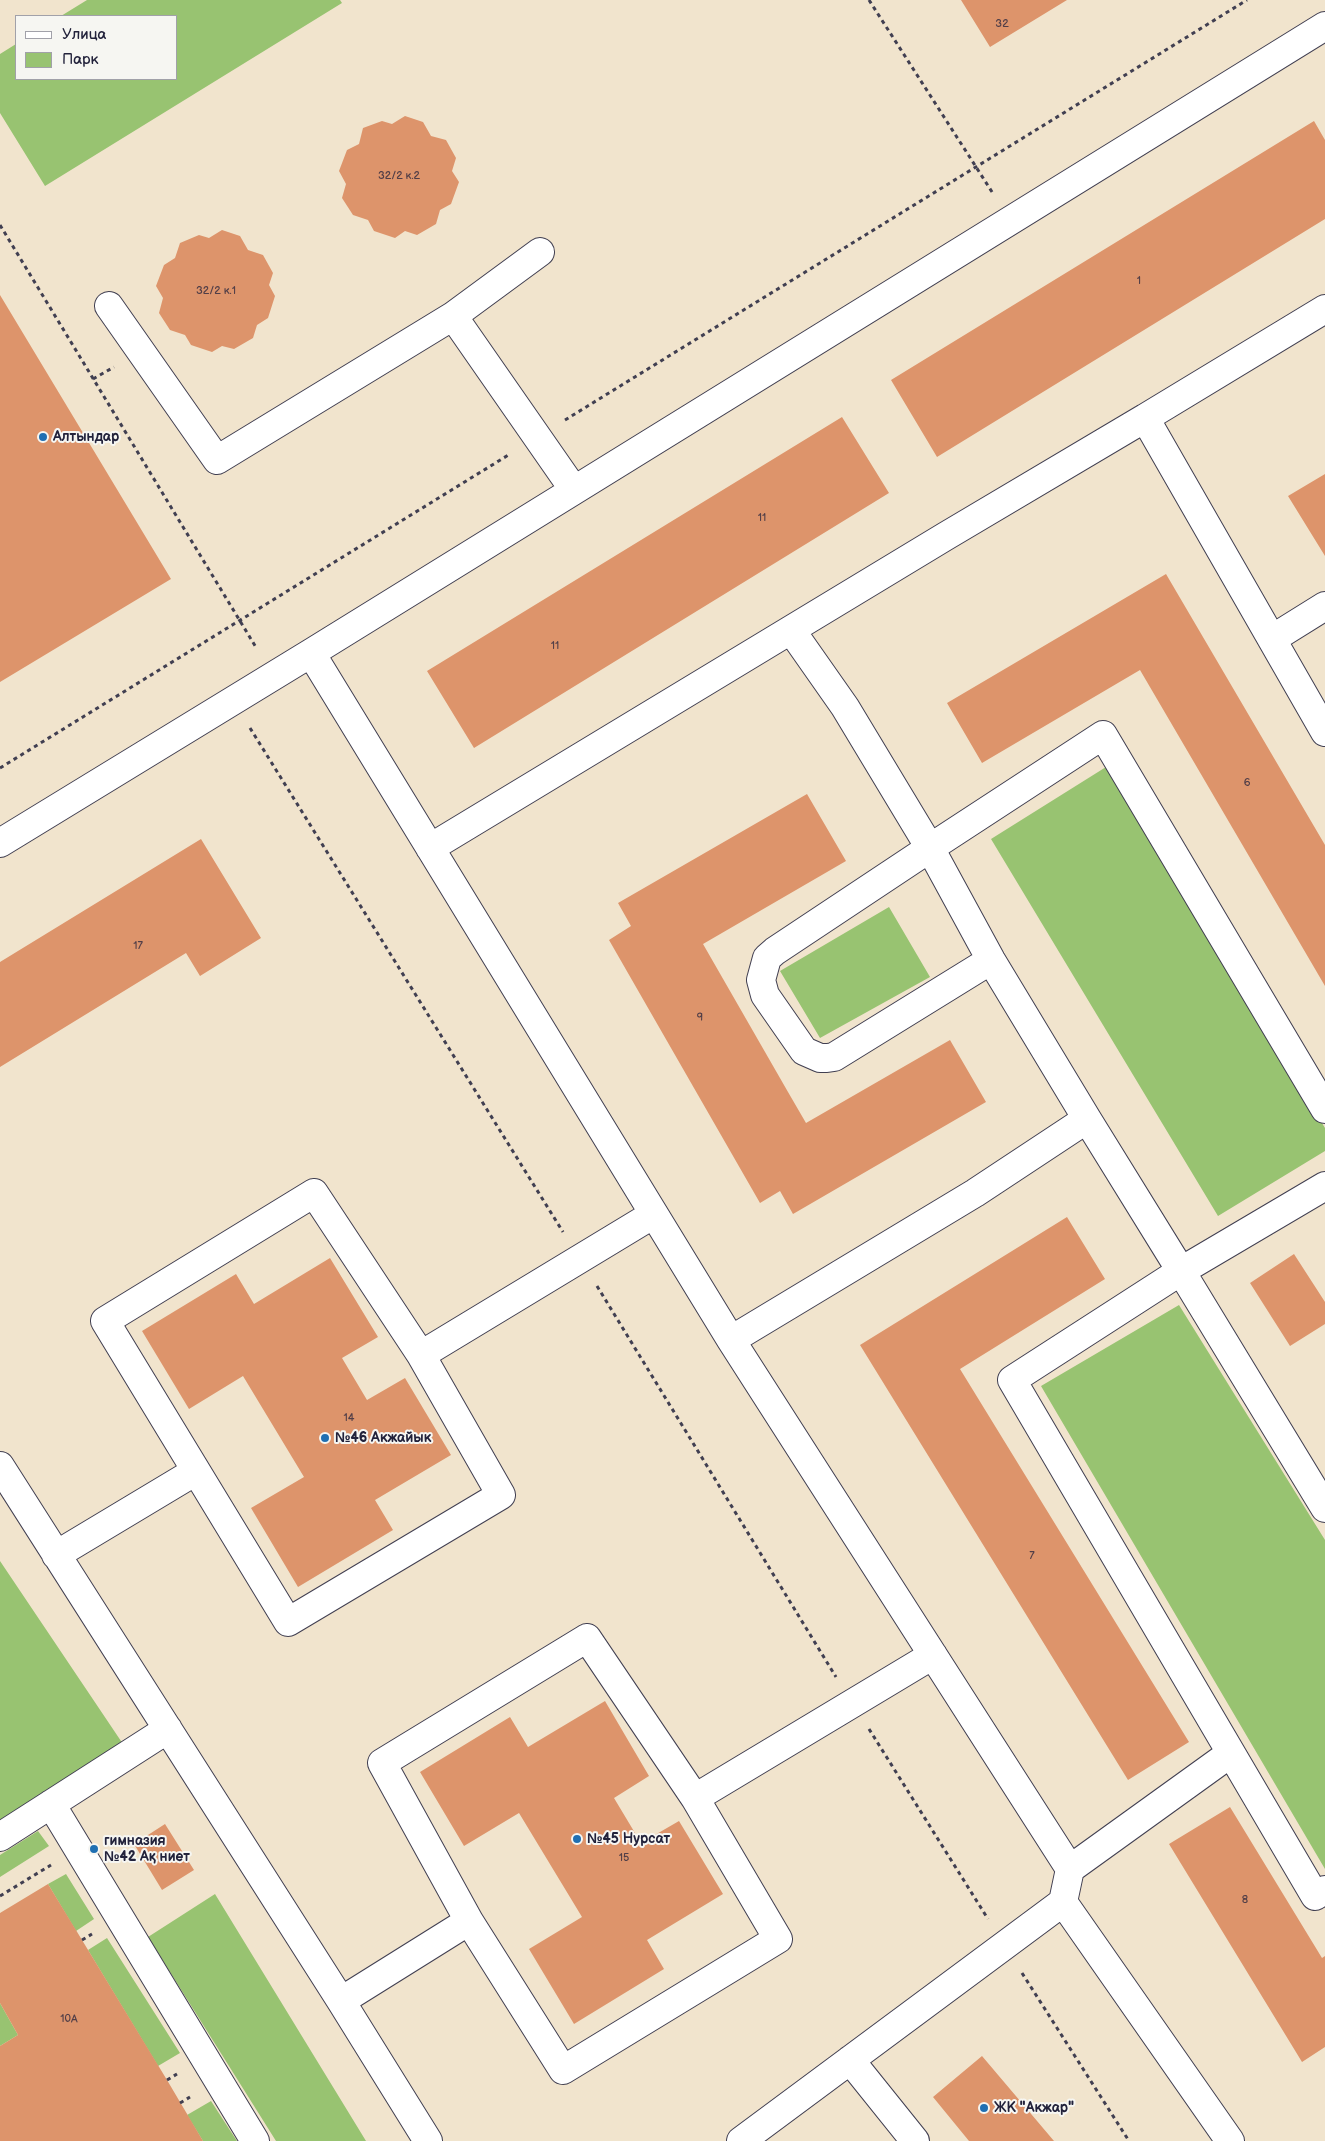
<!DOCTYPE html>
<html>
<head>
<meta charset="utf-8">
<style>
	body { margin:0 }
	#map { position:relative; width:1325px; height:2141px; overflow:hidden; background:#f1e4cd; font-family:"Balsamiq Sans",sans-serif }
	canvas { display:block }
	.legend { position:absolute; left:15px; top:15px; width:162px; height:65px; box-sizing:border-box; background:#f6f6f2; border:1px solid #a1a1a9; margin:0; padding:6px 9px; list-style:none; font-size:15px; color:#22223b }
	.legend li { display:flex; align-items:center; gap:10px; height:25px }
	.legend b { width:25px; border:1px solid #a1a1a9 }
</style>
</head>
<body>
<div id="map">
<canvas width="1325" height="2141"></canvas>
<ul class="legend">
<li><b style="height:6px;background:#fff"></b>Улица</li>
<li><b style="height:14px;background:#98c371"></b>Парк</li>
</ul>
</div>
<script>
const ctx = document.querySelector('canvas').getContext('2d');
ctx.lineJoin = 'round';
function fillPath(path, color) {
  ctx.fillStyle = color;
  ctx.fill(path, 'evenodd');
}
function shape(rows) {
  const path = new Path2D();
  for (const r of rows) {
    path.moveTo(r[0], r[1]);
    for (let i = 2; i < r.length; i += 2) path.lineTo(r[i], r[i + 1]);
  }
  return path;
}
function strokePath(path, color, width, dash) {
  ctx.strokeStyle = color;
  ctx.lineWidth = width;
  ctx.lineCap = dash ? 'butt' : 'round';
  ctx.setLineDash(dash || []);
  ctx.stroke(path);
}
function drawText(font, color, halo, rows, align = 'center') {
  ctx.font = font + ' "Balsamiq Sans",sans-serif';
  ctx.lineWidth = 4;
  ctx.setLineDash([]);
  ctx.textBaseline = 'middle';
  ctx.strokeStyle = halo;
  ctx.fillStyle = color;
  for (const [text, x, y, turn = 0] of rows) {
    ctx.save();
    ctx.translate(x, y);
    ctx.rotate((+turn || 0) * Math.PI / 180);
    ctx.textAlign = isNaN(turn) ? turn : align;
    if (halo) ctx.strokeText(text, 0, 0);
    ctx.fillText(text, 0, 0);
    ctx.restore();
  }
}
fillPath(shape([
	[87,0,340,0,342,3,45,186,0,113,0,54,16,44,16,79,176,79,176,16,61,16],
	[1106,767,1325,1128,1325,1151,1218,1216,991,839],
	[889,907,930,977,820,1038,780,971],
	[1179,1305,1325,1540,1325,1869,1041,1386],
	[0,1561,123,1744,0,1821],
	[38,1831,49,1846,0,1877,0,1855],
	[66,1874,94,1919,76,1931,48,1884],
	[215,1894,366,2141,276,2141,148,1937],
	[107,1938,180,2053,158,2066,88,1950],
	[0,2003,18,2035,0,2046],
	[211,2101,237,2141,203,2141,187,2115]
]), '#98c371');
fillPath(shape([
	[961,0,1067,0,990,47],
	[405,116,423,122,431,136,446,140,456,158,452,171,459,182,451,204,440,210,436,224,417,235,405,231,395,238,374,231,368,220,353,215,342,198,346,184,339,171,347,150,359,144,363,128,382,121,392,124],
	[1314,121,1325,140,1325,219,937,457,891,380],
	[222,230,240,236,248,250,263,255,273,273,269,285,275,296,268,318,257,325,253,338,234,349,222,346,212,352,191,345,185,335,170,330,159,313,163,298,156,286,164,265,175,258,180,243,199,235,209,238],
	[0,295,171,579,0,682],
	[842,417,889,493,474,748,427,671],
	[1325,474,1325,556,1288,496],
	[1166,574,1325,845,1325,986,1140,670,982,763,947,703],
	[807,794,846,861,703,944,788,1092,806,1123,950,1040,986,1102,793,1214,780,1191,760,1203,609,940,631,926,618,903],
	[201,839,261,938,200,976,186,953,0,1067,0,962],
	[1067,1217,1105,1279,960,1369,1189,1742,1128,1780,860,1345],
	[1294,1254,1325,1302,1325,1324,1290,1346,1250,1283],
	[330,1258,378,1337,342,1358,367,1400,405,1378,451,1455,375,1500,393,1530,298,1587,251,1508,304,1477,243,1376,189,1409,142,1331,236,1274,254,1304],
	[605,1701,649,1776,614,1798,641,1843,679,1821,723,1894,647,1940,664,1969,574,2024,529,1949,582,1917,519,1813,464,1846,420,1772,510,1717,528,1747],
	[1230,1807,1322,1958,1325,1956,1325,2047,1302,2062,1169,1844],
	[165,1824,194,1870,162,1890,134,1844],
	[48,1884,167,2080,203,2141,0,2141,0,2046,18,2035,0,2003,0,1913],
	[982,2056,1054,2141,969,2141,933,2097]
]), '#dd946b');
const minor = shape([
	[109,306,217,460,453,316,574,490],
	[453,316,540,252],
	[1145,418,1325,309],
	[791,630,845,707,930,848,1103,735,1325,1109],
	[1272,639,1325,606],
	[311,653,731,1340,1070,1869,1063,1902,1230,2141],
	[0,843,311,653,1325,26],
	[430,848,946,536,1145,418,1325,732],
	[991,960,834,1057,827,1058,820,1058,804,1051,765,995,761,980,767,958,775,951,930,848,991,960,1087,1119,1181,1271,1012,1380,1315,1896,1325,1890],
	[1325,1186,1181,1271,1325,1508],
	[314,1193,421,1355,501,1495,288,1622,105,1321,314,1193],
	[731,1340,975,1193,1087,1119],
	[421,1355,654,1214],
	[0,1466,341,2001,428,2141],
	[56,1555,196,1471],
	[587,1638,695,1798,778,1939,563,2070,469,1921,382,1763,587,1638],
	[695,1798,933,1655],
	[51,1804,255,2141],
	[0,1837,168,1729],
	[1070,1869,1231,1753],
	[341,2001,469,1921],
	[850,2060,915,2141],
	[741,2141,1063,1902]
]);
strokePath(minor, '#413f51', 30);
strokePath(shape([
	[869,0,994,195],
	[0,225,257,649],
	[93,379,114,367],
	[565,420,1247,0],
	[250,728,563,1232],
	[0,768,510,454],
	[597,1286,836,1677],
	[869,1729,988,1919],
	[0,1896,51,1865],
	[82,1940,92,1934],
	[1022,1973,1129,2141],
	[167,2080,177,2074],
	[180,2103,190,2097]
]), '#413f51', 3, [4, 4]);
strokePath(minor, '#fff', 28);
for (const [x, y, r, color] of [
	[43,437,5,"#1f6fb2"],
	[325,1438,5,"#1f6fb2"],
	[577,1839,5,"#1f6fb2"],
	[94,1849,5,"#1f6fb2"],
	[984,2108,5,"#1f6fb2"]
]) {
  const dot = new Path2D();
  dot.arc(x, y, r, 0, 2 * Math.PI);
  ctx.fillStyle = color;
  ctx.fill(dot);
  strokePath(dot, '#f6f6f2', 2);
}
drawText('11px', '#513e47', null, [
	["32",1002,24],
	["32/2 к.2",399,176],
	["1",1139,281],
	["32/2 к.1",216,291],
	["11",762,518],
	["11",555,646],
	["6",1247,783],
	["17",138,946],
	["9",700,1018],
	["14",349,1418],
	["7",1032,1556],
	["15",624,1858],
	["8",1245,1900],
	["10А",69,2019]
]);
drawText('bold 14px', '#22223b', '#f6f6f2', [
	["Алтындар",53,437],
	["№46 Акжайык",335,1438],
	["№45 Нурсат",587,1839],
	["гимназия",104,1841],
	["№42 Ақ ниет",104,1857],
	["ЖК \"Акжар\"",994,2108]
], 'left');
</script>
</body>
</html>
